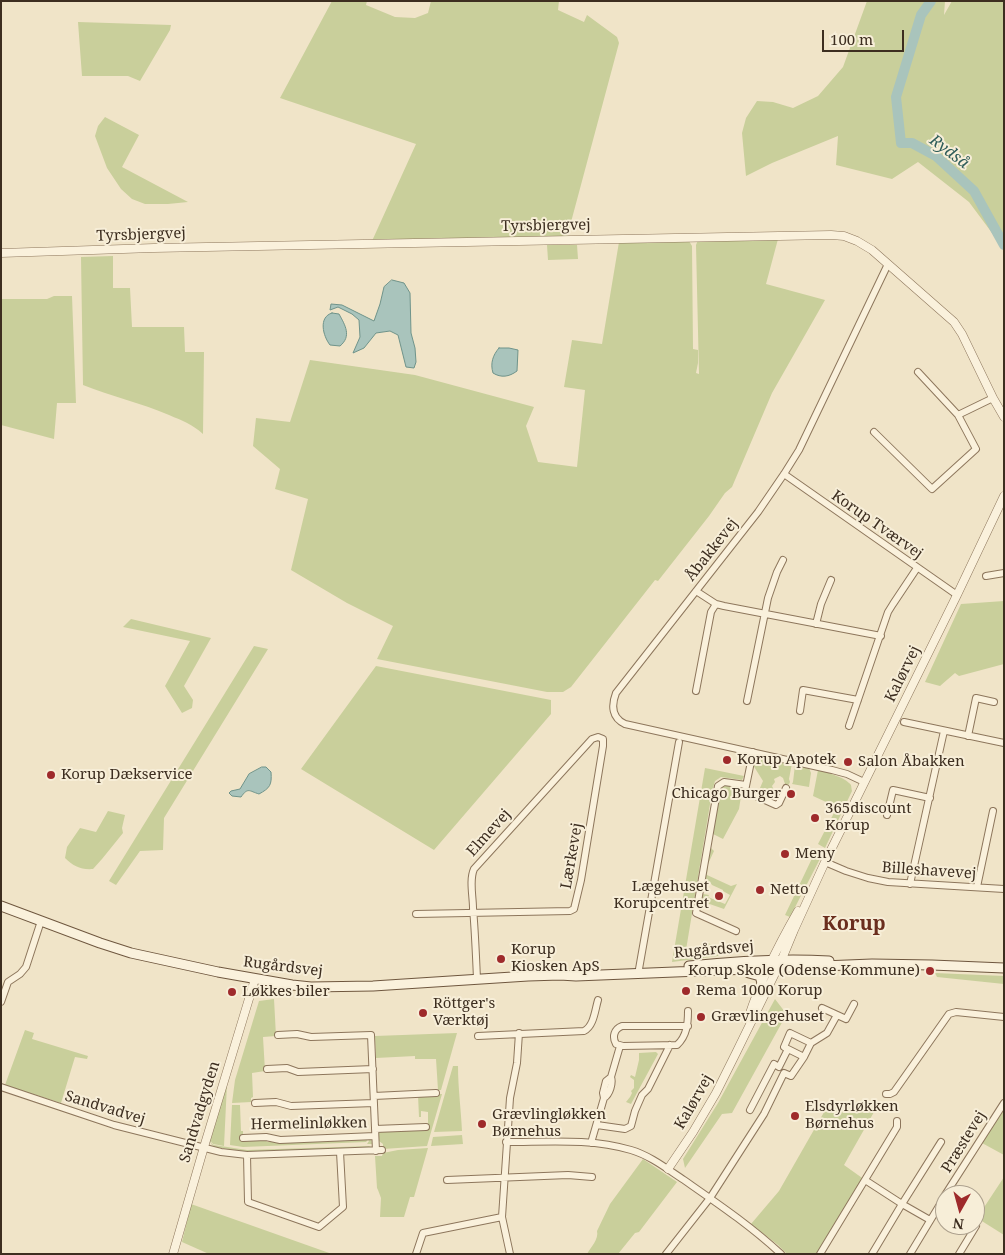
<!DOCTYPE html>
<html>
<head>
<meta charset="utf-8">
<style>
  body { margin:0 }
  #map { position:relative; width:1005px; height:1255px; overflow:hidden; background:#f0e4c8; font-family:"Noto Serif",serif }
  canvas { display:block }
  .frame { position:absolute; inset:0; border:2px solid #3d2e20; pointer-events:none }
  .north { position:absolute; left:935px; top:1185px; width:50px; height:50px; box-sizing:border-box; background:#f7eed8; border:1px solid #ada18e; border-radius:50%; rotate:187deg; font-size:14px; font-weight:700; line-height:20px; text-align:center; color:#3d2e20 }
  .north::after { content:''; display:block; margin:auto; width:18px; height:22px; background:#9e2a2b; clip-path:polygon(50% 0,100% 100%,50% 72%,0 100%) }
  .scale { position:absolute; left:822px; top:30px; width:82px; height:22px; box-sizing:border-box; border:2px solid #3d2e20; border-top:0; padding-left:6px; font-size:15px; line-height:18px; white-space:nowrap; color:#3d2e20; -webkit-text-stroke:4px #f7eed8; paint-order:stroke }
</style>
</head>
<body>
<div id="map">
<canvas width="1005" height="1255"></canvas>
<div class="frame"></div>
<div class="north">N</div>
<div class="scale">100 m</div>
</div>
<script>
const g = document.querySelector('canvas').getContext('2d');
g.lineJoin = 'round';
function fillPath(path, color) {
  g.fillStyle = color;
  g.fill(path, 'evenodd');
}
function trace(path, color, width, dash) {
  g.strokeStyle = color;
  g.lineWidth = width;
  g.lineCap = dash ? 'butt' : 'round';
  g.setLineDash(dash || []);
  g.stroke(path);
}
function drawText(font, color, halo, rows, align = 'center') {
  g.font = font + ' "Noto Serif",serif';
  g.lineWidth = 4;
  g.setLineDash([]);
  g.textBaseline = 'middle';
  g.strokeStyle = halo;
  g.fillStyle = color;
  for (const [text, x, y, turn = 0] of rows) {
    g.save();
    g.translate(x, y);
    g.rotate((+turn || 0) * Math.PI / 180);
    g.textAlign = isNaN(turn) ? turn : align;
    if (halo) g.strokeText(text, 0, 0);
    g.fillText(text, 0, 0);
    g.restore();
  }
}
fillPath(new Path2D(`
  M332,1h35l-1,4 29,12 20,1 13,-5 3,-12h128l-1,9 26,12 3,-7 30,22 2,6 -52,194 -195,4 44,-97 -136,-46z
  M867,1h78l-1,14 8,-14h52v248l-35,-47 -51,-40 -26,17 -56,-14 2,-29 -66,27 -26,13 -4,-43 4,-15 11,-17 16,1 20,6 25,-12 25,-29z
  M78,22l93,3 -1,5 -30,51 -12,-5h-46z
  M105,117l34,18 -17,32 66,35 -20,2h-23l-13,-5 -11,-10 -14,-21 -12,-32 3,-10z
  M778,239l-12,45 59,16 -53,93 -40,94 -7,6 -16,23 -51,65 -3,-1 -84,107 -8,5h-16l-170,-33 16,-33 -46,-23 -56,-33 17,-71 -33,-10 5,-20 -27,-23 3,-28 34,4 20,-62 105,15 119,32 -8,19 12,36 39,5 8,-77 -21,-3 8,-47 30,4 17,-102 70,-1 3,5 1,103 5,1v13l-2,10 3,1 -3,-129 2,-5z
  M547,245h30l1,14 -30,1z
  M113,256v32h17l2,39h52l1,25h19l-1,82c-11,-10 -20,-13 -34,-19 -28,-12 -58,-19 -86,-30l-2,-128z
  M54,296h18l4,107h-19l-3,36 -53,-14v-126h46z
  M1004,601v63l-45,12 -4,-3 -15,13 -15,-4 36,-78z
  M131,619l80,19 -27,48 9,14 -1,8 -10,5 -17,-27 25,-45 -67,-14z
  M254,646l14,3 -104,169 -1,32 -23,1 -24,34 -7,-4z
  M376,666l175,34v14l-117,136 -133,-81z
  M758,756l34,7 -3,16 1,3 -2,4 -3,-2 -2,-6 -3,-2 -6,3 1,3 -3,4 2,4 -2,4 -12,-6 3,-7 -10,-16 1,-7z
  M796,764l13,4 2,5 -2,14 -17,-3 1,-2 2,-17z
  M705,768l39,8 -2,4 -21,-3 -6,4 -3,11 -26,158 6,2 1,-3 5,2 5,-10 19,8 -4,7 -46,6z
  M818,770h2c8,3 23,7 29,13 3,2 2,4 3,8l-27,57 -7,-4 19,-37 -24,-11z
  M725,785l15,2 2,3 -3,19 -16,30 -10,-5 -1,4 9,-50z
  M108,811l17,4 -3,13 1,5 -21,26 -9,10c-12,1 -20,-3 -28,-11l2,-11 13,-19 16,4z
  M711,844v4l3,3 -6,13 -1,11 24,11 6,-2 -13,25 -23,-8 2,-11h1l-1,4 6,1 -1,2 17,7 5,-9 -7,-4v-1l-11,-5 -2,-3h-5l-1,4 -1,-1 7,-40z
  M816,850l7,3 -33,64 -5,-2z
  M935,973l69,3v8l-67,-7z
  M274,999l2,37 -13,1 2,34 -13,2 1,24 -2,1v4l-19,1 3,-23 24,-79z
  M775,999l13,17 -3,1 -53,96 -10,1 -37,54 -2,-9 35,-56z
  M25,1030l9,3 -2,6 56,17 -1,3 -12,-2 -14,46 -56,-18z
  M457,1033l-16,57h-3l-2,-31h-21v-3l-39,2 -1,-22z
  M656,1052l2,2 -27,50 -5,-2 4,-5 2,-4 -1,-2 3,-3v-8l-4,-3 1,-2 4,2 4,-17v-7z
  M453,1066h5c0,22 3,43 4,65l-28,1z
  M227,1084l-3,62 -11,-2 -3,-4 2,4 2,1 33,5 124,-4 -2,1 -121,5 -32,-5 -4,-2 -3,-5z
  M442,1094l-15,52 -44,3v-5l-4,-3v-10l49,-2v-17l-7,-1v6h-2l-1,-22z
  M232,1105h8l1,26h2v9h23l1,2 104,-4 1,6h-5l2,-3 -1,-1 -2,2 -123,5 -13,-2z
  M827,1107l47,5 -30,53 21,15 -48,74h-30l-9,-9 -27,-21 28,-33z
  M1004,1109v46l-22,-12z
  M462,1135l1,9 -32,2 2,-9z
  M428,1148l-14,49h-4l-6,20h-24l1,-19 -3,-8 -1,-2 -2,-32h7l1,-3 15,-3z
  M643,1159l34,23 -38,50 -4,1 -17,21h-31c4,-7 12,-15 10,-23l13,-27z
  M1004,1177v58l-27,-17z
  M191,1204l141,50h-123l-27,-12z`), '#c9cf9b');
const water = new Path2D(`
  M392,280l12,3 6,10 1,40 4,15 1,14 -2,6 -8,-1 -8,-32 -8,-4 -14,2 -12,15 -11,5 7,-16 -1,-17 -7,-6 -14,-7 -8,3 1,-6 11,1 32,16 6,-17 4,-17z
  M332,313l7,1c6,11 13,22 1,32l-10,-1c-7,-9 -12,-28 2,-32z
  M499,348h10l9,2 -1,21c-8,6 -16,7 -24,2 -3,-10 0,-18 6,-25z
  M262,767h4l5,5c1,13 -1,16 -12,22 -10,-3 -11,-7 -18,3l-9,-1 -3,-3 2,-2 9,-2 9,-15z`);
fillPath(water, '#a9c4bc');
trace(water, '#6f938a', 1);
trace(new Path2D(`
  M931,1l-10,14 -25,82 5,46h11l24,13 38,35 30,54`), '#a9c4bc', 10);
const minor = new Path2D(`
  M958,415l35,-17
  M874,432l58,57 44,-40 -18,-34 -40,-43
  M784,474l173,121
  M986,576l18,-3
  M696,591l20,13 8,2 157,30
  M816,624l5,-20 10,-24
  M696,691l15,-79 5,-8
  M747,701l21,-103 9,-26 6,-12
  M800,711l3,-21 55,10
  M904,722l100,21
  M849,726l39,-114 5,-8 24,-36
  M968,736l8,-38 18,4
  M753,752l-8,39 31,14 3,-2 7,-15
  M864,782l-17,-8 -15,-4 -207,-46c-13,-6 -14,-18 -9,-31l142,-181 26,-38 15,-24 89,-186
  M887,815l6,-25 37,8
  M825,862l21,9 22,7 20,4 116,7
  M910,884l34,-153
  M977,887l16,-76
  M416,914l154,-3 4,-2 7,-29 22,-134v-7l-5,-2 -6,2 -118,130c-5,11 -1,27 -1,39 2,23 3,47 4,71
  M736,931l-40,-18 22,-127 6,-4 22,3
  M640,973l-1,-4 40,-227
  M1,1002l7,-20 12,-8 6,-7 15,-46
  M822,1008l24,11 8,-15
  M688,1026h-66c-8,3 -10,11 -6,18l7,2 54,-1c10,-9 11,-22 11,-34
  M278,1035l19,-1 14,3 60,-2 5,116
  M478,1036l106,-5c10,-5 11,-21 14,-31
  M804,1057l7,-14 16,-10 10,-18
  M267,1069l20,-1 11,4 75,-3
  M1,1087l113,38 107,27 26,3 135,-5
  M886,1094h4l4,-2 55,-78 7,-2 48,5
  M374,1096l62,-3
  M604,1098c6,-4 9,-15 7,-21
  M255,1103l21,-1 15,4 83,-3
  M750,1110l24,-46 5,3 9,-18
  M597,1125l28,4 6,-3 4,-15 7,-16 6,-6 22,-44
  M375,1129l51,-2
  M243,1138l23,-1 14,3 95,-4
  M506,1142c42,0 84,-4 125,8 20,6 36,19 53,30 33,23 67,46 97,74
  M591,1143l13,-45 -1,-5 3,-12 5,-4 9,-31
  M247,1155l1,47 71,25 24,-20 -3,-55
  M447,1180l121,-5 24,2
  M865,1180l37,24 28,16
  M945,1195l59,-92
  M416,1254l7,-21 79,-16
  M510,1254l-8,-37 8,-119 7,-35 2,-30
  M666,1254l44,-56 54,-84 20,-41 7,3 13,-19 -20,-10 6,-14 21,10
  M820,1254l77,-127v-6
  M872,1254l30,-50 39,-62
  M910,1254l35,-58
  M959,1254l17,-28`);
const tertiary = new Path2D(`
  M1,253l153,-5 677,-13 13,1 13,5 15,9 82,72 8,12 31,64 11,19
  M749,1016c12,-37 30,-72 49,-105
  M668,1169l25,-37 23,-39 20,-40 46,-94 12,-29 31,-68 132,-267 47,-99
  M173,1254l31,-107 51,-168`);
const secondary = new Path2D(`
  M1,906l99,37 31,10 87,19 74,13 19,2 62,-1 155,-10 32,-1 16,1 296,-12 60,1 72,3
  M689,966c48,-5 92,-8 140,-5
  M749,973l11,3 2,7`);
trace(minor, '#8d765c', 8);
trace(tertiary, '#8d765c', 9);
trace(secondary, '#6f573f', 11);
trace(minor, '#faf1dc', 6);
trace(tertiary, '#faf1dc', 8);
trace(secondary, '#faf1dc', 9);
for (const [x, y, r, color] of [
  [727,760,5,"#9e2a2b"],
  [848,762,5,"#9e2a2b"],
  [51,775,5,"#9e2a2b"],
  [791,794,5,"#9e2a2b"],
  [815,818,5,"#9e2a2b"],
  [785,854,5,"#9e2a2b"],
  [760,890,5,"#9e2a2b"],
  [719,896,5,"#9e2a2b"],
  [501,959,5,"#9e2a2b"],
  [930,971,5,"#9e2a2b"],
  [686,991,5,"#9e2a2b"],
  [232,992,5,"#9e2a2b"],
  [423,1013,5,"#9e2a2b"],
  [701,1017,5,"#9e2a2b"],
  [795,1116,5,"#9e2a2b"],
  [482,1124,5,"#9e2a2b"]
]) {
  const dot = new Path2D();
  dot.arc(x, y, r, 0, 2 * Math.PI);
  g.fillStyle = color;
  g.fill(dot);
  trace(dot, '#f7eed8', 2);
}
drawText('15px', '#3d2e20', '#f7eed8', [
  ["Tyrsbjergvej",546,226,-1],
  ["Tyrsbjergvej",141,235,-2],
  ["Korup Tværvej",877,525,35],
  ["Åbakkevej",712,550,-52],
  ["Kalørvej",903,674,-64],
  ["Elmevej",489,833,-48],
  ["Lærkevej",572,856,-80],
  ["Billeshavevej",929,871,4],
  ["Rugårdsvej",714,950,-5],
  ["Rugårdsvej",283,967,7],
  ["Kalørvej",694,1102,-60],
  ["Sandvadvej",105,1108,17],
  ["Sandvadgyden",200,1112,-73],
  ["Hermelinløkken",309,1124,-1],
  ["Præstevej",964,1142,-58]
]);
drawText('15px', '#3d2e20', '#f7eed8', [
  ["Korup Apotek",737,760],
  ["Salon Åbakken",858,762],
  ["Korup Dækservice",61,775],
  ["Chicago Burger",781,794,"right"],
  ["365discount",825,809],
  ["Korup",825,826],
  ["Meny",795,854],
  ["Lægehuset",709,887,"right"],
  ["Korupcentret",709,904,"right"],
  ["Netto",770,890],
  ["Korup",511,950],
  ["Kiosken ApS",511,967],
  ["Korup Skole (Odense Kommune)",920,971,"right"],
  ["Rema 1000 Korup",696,991],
  ["Løkkes biler",242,992],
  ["Röttger's",433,1004],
  ["Værktøj",433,1021],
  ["Grævlingehuset",711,1017],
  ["Elsdyrløkken",805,1107],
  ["Børnehus",805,1124],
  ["Grævlingløkken",492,1115],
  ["Børnehus",492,1132]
], 'left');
drawText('italic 16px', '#2f5d5a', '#f7eed8', [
  ["Rydså",949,152,37]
]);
drawText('bold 20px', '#6b2e1e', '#f7eed8', [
  ["Korup",854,924]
]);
</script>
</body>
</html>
